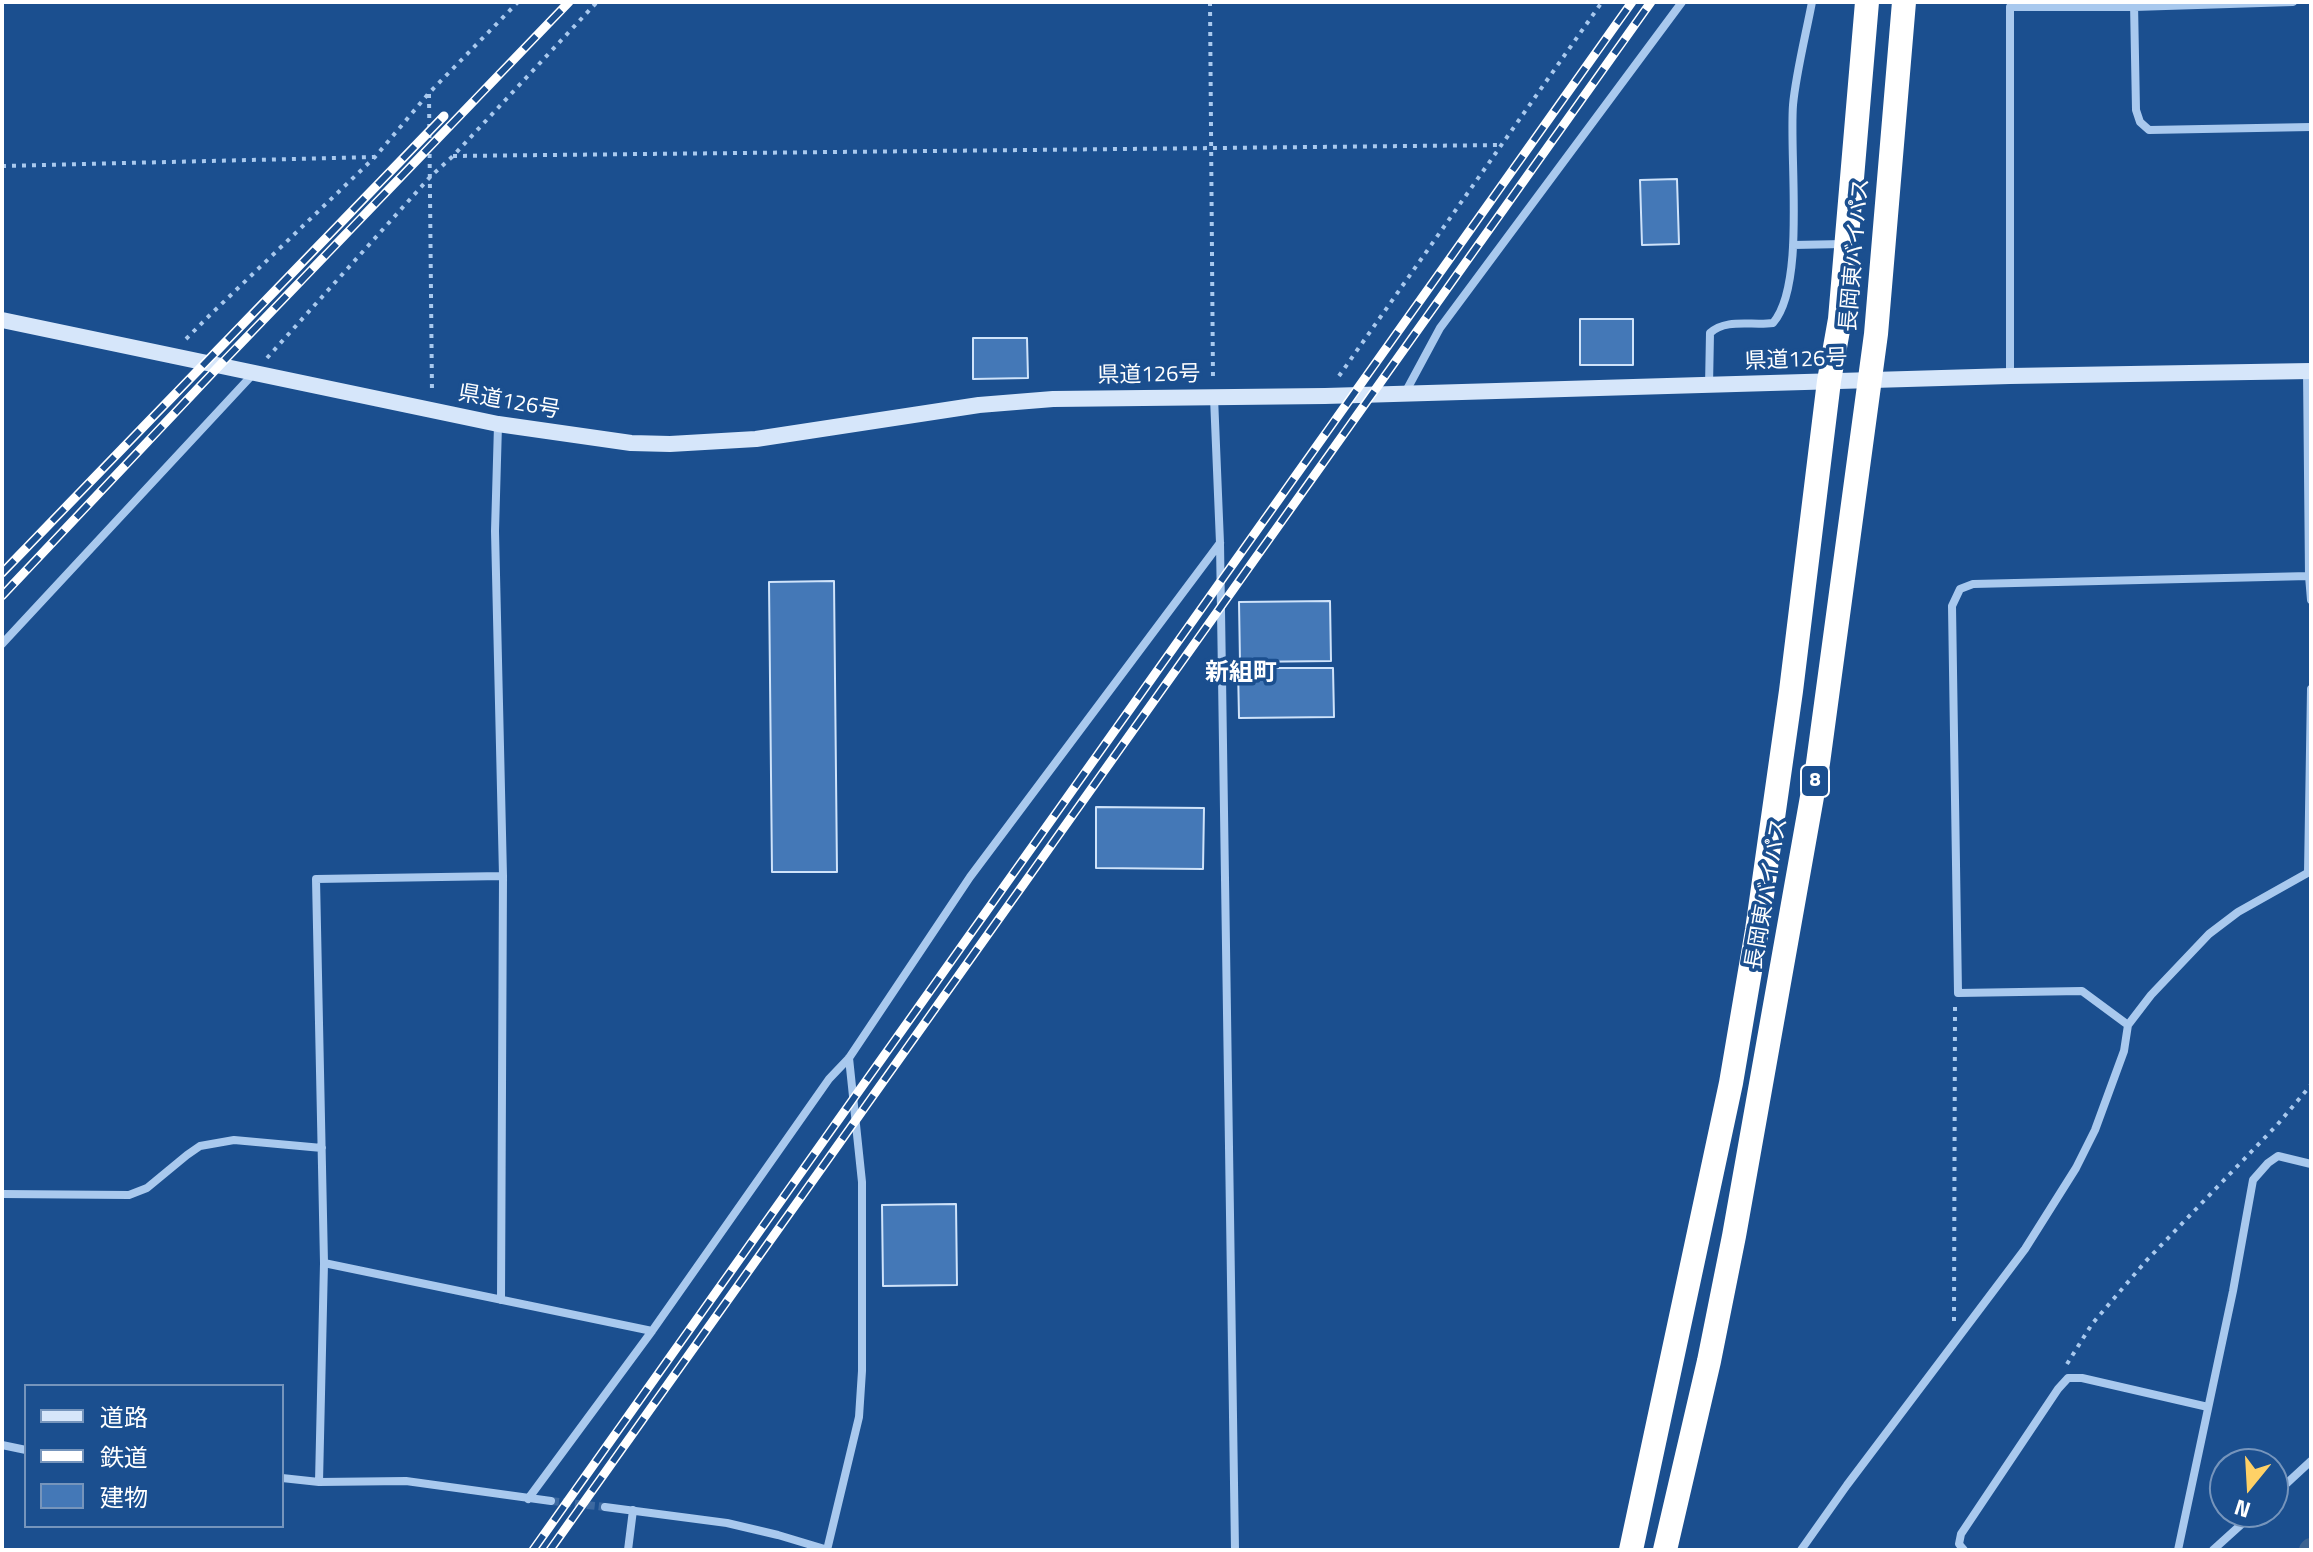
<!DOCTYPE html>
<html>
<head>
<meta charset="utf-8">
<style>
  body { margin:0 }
  #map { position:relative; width:2313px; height:1552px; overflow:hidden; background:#1b4f8f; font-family:"Titillium Web","Noto Sans JP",sans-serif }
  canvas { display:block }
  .frame { position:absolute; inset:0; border:4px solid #fff; pointer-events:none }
  .legend { position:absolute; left:24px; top:1384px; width:260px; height:144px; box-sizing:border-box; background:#1b4f8f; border:2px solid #7695bc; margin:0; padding:10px 14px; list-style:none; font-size:24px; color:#fff }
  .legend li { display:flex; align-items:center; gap:16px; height:40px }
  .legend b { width:40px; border:2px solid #7695bc }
  .north { position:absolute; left:2209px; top:1448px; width:80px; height:80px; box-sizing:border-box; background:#1b4f8f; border:2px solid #7695bc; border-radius:50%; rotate:198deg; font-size:22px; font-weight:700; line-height:32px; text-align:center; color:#fff }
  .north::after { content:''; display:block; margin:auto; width:28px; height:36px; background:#ffd166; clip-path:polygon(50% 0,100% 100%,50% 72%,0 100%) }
</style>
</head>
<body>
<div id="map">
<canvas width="2313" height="1552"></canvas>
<div class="frame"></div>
<ul class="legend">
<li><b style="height:10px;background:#d6e6fa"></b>道路</li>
<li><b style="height:10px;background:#fff"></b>鉄道</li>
<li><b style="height:22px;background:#4478b7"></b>建物</li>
</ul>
<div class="north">N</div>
</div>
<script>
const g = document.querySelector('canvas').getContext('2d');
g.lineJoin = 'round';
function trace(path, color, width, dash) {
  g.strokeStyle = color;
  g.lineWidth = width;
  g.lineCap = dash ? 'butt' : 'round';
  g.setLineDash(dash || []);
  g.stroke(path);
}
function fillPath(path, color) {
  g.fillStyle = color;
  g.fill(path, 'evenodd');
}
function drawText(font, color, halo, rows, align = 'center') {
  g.font = font + ' "Titillium Web","Noto Sans JP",sans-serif';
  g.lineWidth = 7;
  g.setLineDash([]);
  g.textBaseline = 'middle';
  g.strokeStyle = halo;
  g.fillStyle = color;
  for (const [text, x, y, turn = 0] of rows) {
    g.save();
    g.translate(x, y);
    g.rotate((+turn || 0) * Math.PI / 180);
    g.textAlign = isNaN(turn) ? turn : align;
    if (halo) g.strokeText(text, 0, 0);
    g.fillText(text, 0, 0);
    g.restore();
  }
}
trace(new Path2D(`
  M2310,1550l1,-1`), '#3c6290', 22);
const building = new Path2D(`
  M1677,179l2,65 -37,1 -2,-65z
  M1580,319h53v46h-53z
  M973,338h54l1,40 -55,1z
  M834,581l3,291h-65l-3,-290z
  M1330,601l1,60 -91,1 -1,-60z
  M1238,668h95l1,49 -95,1z
  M1096,807l108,1 -1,61 -107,-1z
  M956,1204l1,81 -74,1 -1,-81z`);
fillPath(building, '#4478b7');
trace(building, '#cfe3fa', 2);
trace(new Path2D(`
  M551,1501l54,6`), '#3d69a0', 8, [8, 4]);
trace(new Path2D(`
  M1210,2l3,380
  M429,94l3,299
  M453,156l1050,-11
  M2,166l373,-9
  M186,339l24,-24 165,-158 54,-64 89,-91
  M267,358l164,-182 22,-20 144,-154
  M1339,376l263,-374
  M1954,1321l1,-315
  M2067,1364l25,-40 54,-63 131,-136 34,-40`), '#a9c9ee', 4, [4, 6]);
trace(new Path2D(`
  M2134,3l2,107 4,12 9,8 162,-3
  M1793,245l51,-1
  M2307,371l2,205 2,24
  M2010,376v-369h124l159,-5
  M1709,386l1,-53c16,-15 42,-7 63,-10 33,-38 16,-165 20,-218 3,-32 13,-71 19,-103
  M1405,393l35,-65 242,-326
  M1214,397l6,146 15,1007
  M498,425l-3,106 8,345 -2,424
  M2,644l253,-272
  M2308,873l3,-184
  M2128,1025l-46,-34 -124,2 -6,-387 8,-17 13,-5 336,-8
  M2,1194l127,1 18,-7 40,-33 13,-9 34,-6 88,8
  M324,1263l328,68
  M2,1445l24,5
  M282,1478l37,4 87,-1 145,20
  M319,1482l5,-219 -8,-384 187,-3
  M2273,1496l38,-35
  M528,1499l124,-168 177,-252 20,-21 121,-181 250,-334
  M605,1507l122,16 51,12 50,15
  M628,1550l5,-40
  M827,1550l32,-133 3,-46v-189l-13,-124
  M1801,1550l46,-65 178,-236 51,-81 19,-38 29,-79 4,-26 23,-30 58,-61 29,-22 73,-41
  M1964,1550l-5,-6 2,-10 97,-145 10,-11h14l126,29
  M2178,1550l55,-259 20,-111 15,-17 10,-7 33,8
  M2213,1550l42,-38`), '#a9c9ee', 8);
trace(new Path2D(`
  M2,320l496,104 133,19 39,1 86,-5 223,-34 74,-6 272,-3 685,-20 301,-5`), '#d6e6fa', 16);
trace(new Path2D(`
  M1631,1550l100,-467 26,-153 34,-239 38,-310 11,-62 27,-317
  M1665,1550l44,-189 25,-125 84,-473 58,-429 28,-332`), '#fff', 24);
const rail = new Path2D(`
  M2,573l442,-457
  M2,596l218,-231 349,-363
  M533,1550l1099,-1548
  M550,1550l1101,-1548`);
trace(rail, '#fff', 9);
trace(rail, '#1b4f8f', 6, [18]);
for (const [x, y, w] of [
  [1815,781,28]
]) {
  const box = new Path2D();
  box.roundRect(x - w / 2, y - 16, w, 32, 6);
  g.fillStyle = '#1b4f8f';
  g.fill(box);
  trace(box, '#fff', 2);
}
drawText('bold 20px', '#fff', null, [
  ["8",1815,781]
]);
drawText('22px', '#fff', '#1b4f8f', [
  ["長岡東バイパス",1856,255,-85],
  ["県道126号",1796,361,-2],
  ["県道126号",1149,376,-1],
  ["県道126号",509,403,10],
  ["長岡東バイパス",1768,894,-80]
]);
drawText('bold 24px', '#fff', '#1b4f8f', [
  ["新組町",1241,674]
]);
</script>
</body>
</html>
